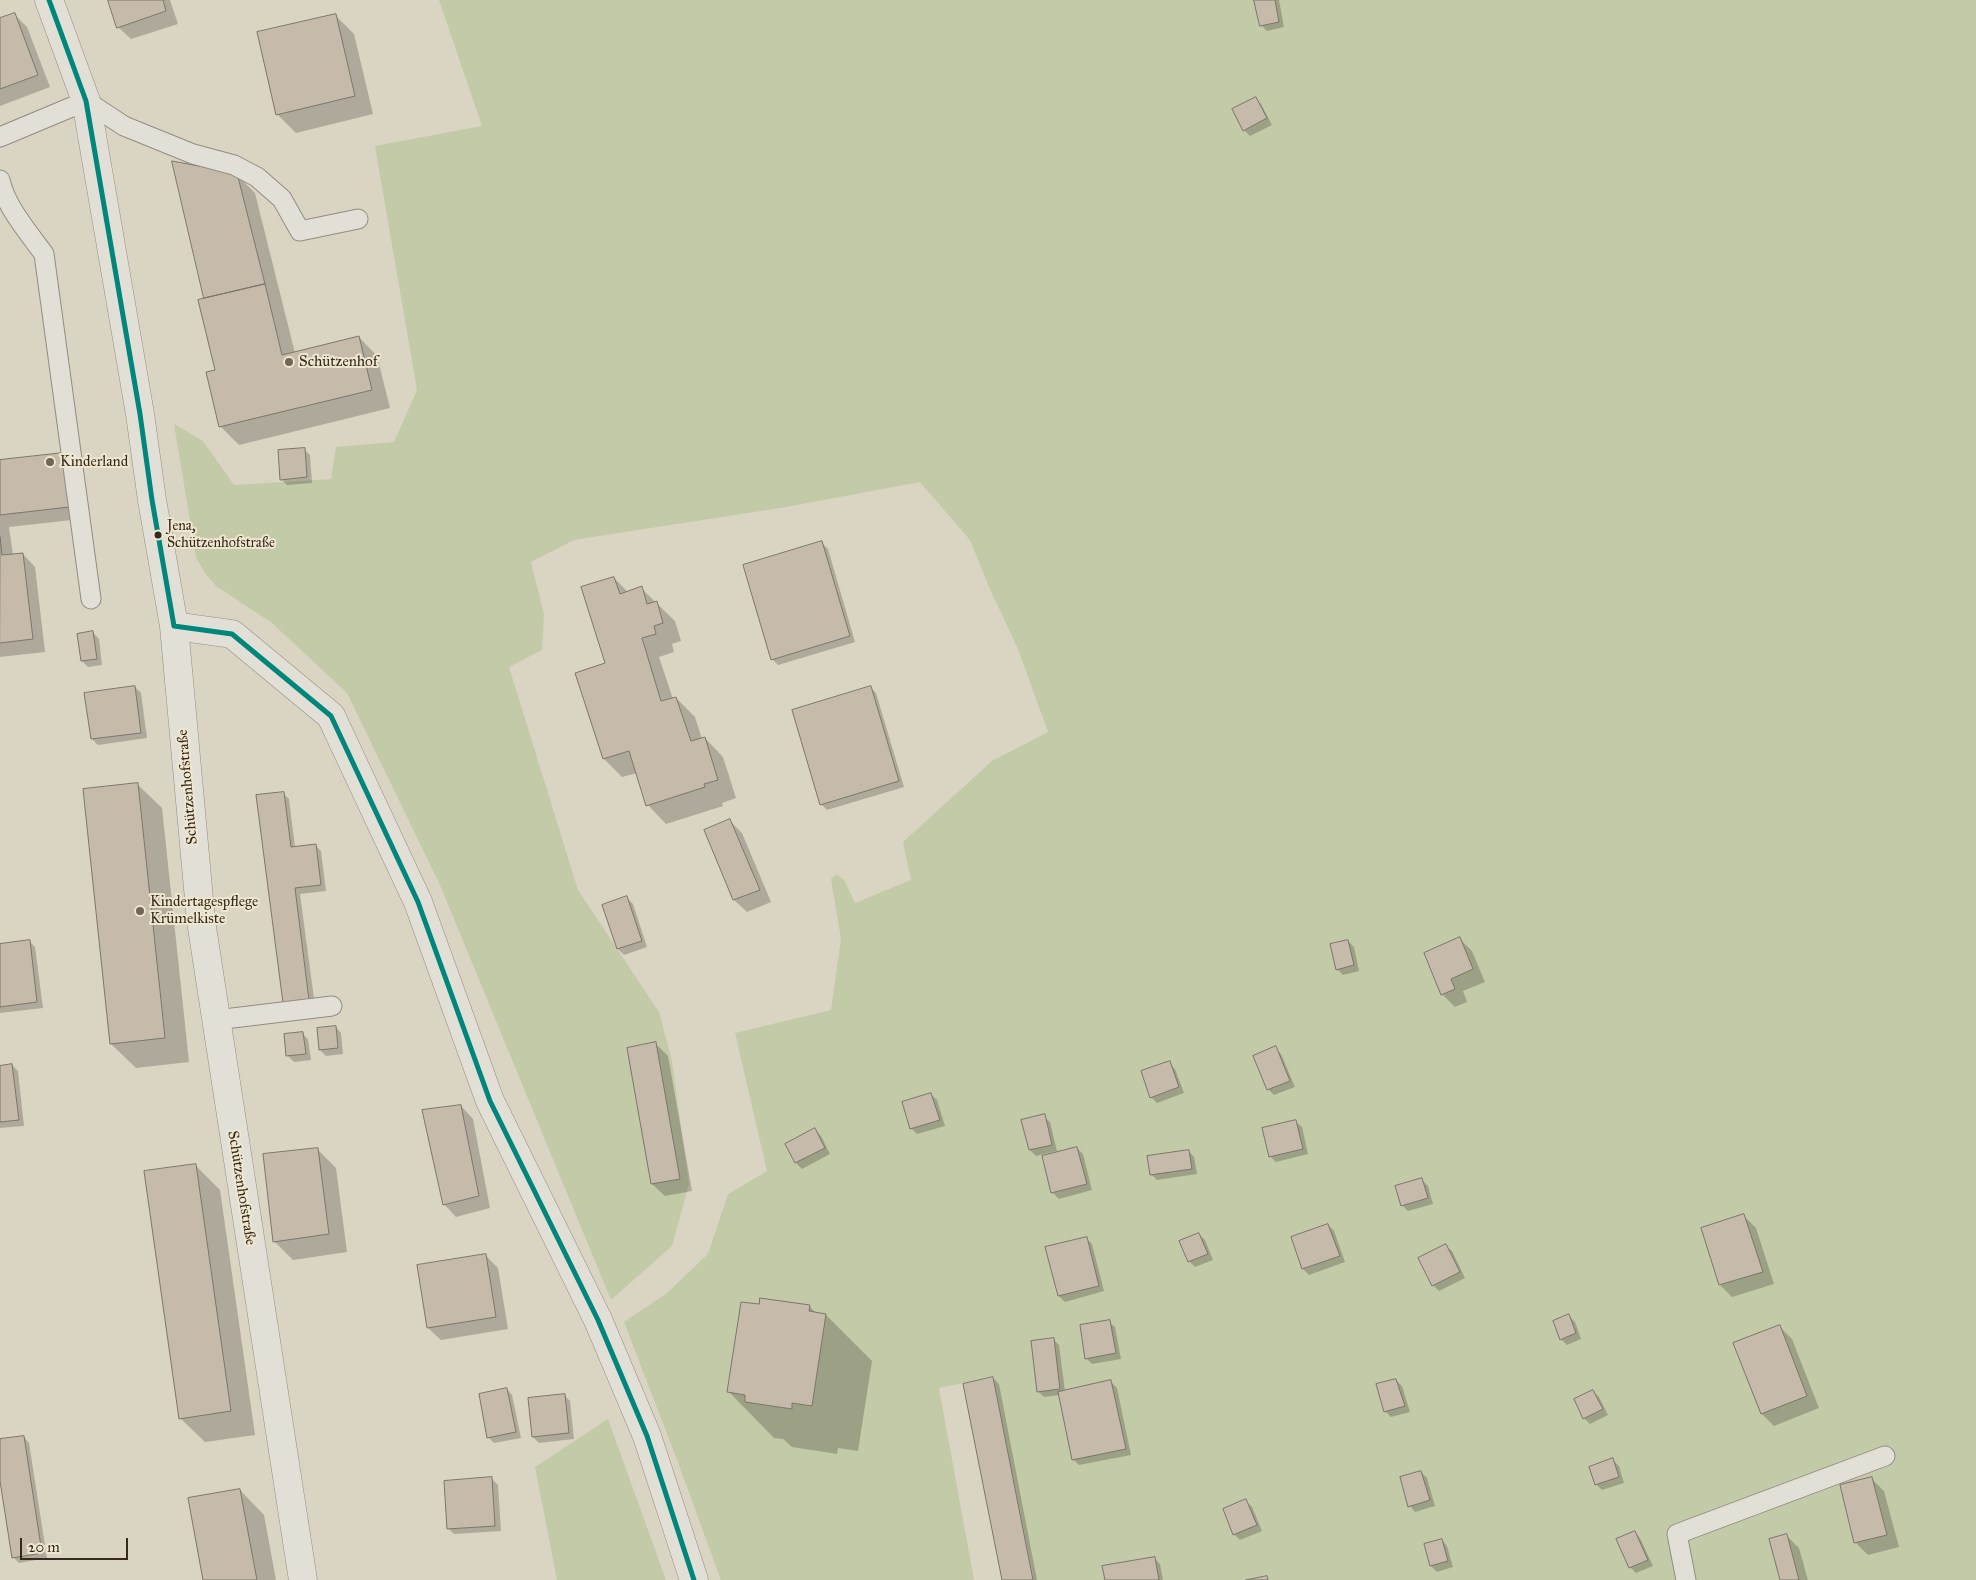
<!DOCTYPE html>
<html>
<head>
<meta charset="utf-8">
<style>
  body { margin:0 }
  #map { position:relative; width:1976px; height:1580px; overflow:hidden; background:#dad4c2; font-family:"IM FELL Great Primer",serif }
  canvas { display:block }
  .scale { position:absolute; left:20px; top:1538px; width:108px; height:22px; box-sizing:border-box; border:2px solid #37291c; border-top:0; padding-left:6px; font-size:15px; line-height:18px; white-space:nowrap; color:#37291c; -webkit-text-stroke:4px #eee7d0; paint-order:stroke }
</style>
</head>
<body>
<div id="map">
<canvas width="1976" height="1580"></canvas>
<div class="scale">20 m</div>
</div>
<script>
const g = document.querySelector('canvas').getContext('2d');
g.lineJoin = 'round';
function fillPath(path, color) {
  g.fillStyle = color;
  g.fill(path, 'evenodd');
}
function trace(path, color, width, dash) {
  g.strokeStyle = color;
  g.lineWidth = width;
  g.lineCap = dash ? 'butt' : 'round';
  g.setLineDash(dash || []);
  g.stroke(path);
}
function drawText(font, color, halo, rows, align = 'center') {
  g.font = font + ' "IM FELL Great Primer",serif';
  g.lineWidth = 4;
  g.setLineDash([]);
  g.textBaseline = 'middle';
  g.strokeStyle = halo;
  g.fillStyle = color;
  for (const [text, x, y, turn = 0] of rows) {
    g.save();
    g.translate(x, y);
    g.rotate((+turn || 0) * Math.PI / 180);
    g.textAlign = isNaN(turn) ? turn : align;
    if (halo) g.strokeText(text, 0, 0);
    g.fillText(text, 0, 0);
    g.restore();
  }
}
fillPath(new Path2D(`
  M439,0h1537v1580h-942l-41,-203 -54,11 35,192h-253l-44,-120 -53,-138 43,-29 41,-39 20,-60 39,-23 -32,-138 96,-23 10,-71 -10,-60 5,-5 8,6 11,23 56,-23 -8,-38 89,-81 56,-29 -30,-83 -29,-62 -19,-47 -50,-58 -134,25 -212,33 -43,22 13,52 -2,36 -33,17 69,223 81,122 13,49 17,123 -17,62 -61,54 -171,-415 -93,-192 -75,-70 -56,-37 -11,-13 -9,-16 -22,-133 29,17 31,44 97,-6 5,-32 58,-5 23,-52 -42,-244 107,-20z
  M608,1419l58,161h-109l-22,-113z`), '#c3caa8');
fillPath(new Path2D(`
  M110,0h60l8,24 -47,15 -13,-12z
  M1256,0h23l5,27 -17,4 -6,-6z
  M14,14l13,13 23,60 -50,19v-86z
  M335,15l19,19 19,80 -77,19 -19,-19z
  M1255,98l6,6 11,21 -22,11 -6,-6z
  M173,163l63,11 19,19 40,160 64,-16 18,19 13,52 -151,37 -19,-19 -4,-55 -10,-72z
  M304,449l6,6 2,28 -25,2 -6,-6z
  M62,454l19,65 -72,8 4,28 10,-1 12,13 10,85 -45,5v-196z
  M822,543l6,6 27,93 -77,23 -6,-6z
  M614,578l14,14 13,-4 34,33 6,20 -9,3 2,8 -15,5 14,42 3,-1 19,19 7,22 3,-1 18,19 13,41 -14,5 1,3 -57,18 -18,-19 -11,-32 -15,4 -18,-18 3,-95z
  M93,633l6,6 3,26 -14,2 -6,-6z
  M135,687l6,6 6,45 -49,7 -6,-6 -6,-45z
  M870,687l6,6 28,94 -77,23 -6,-6z
  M137,784l25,24 27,254 -53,6 -25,-24z
  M283,793l6,6 6,48 20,-2 6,6 5,40 -26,3 15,112 -25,3z
  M730,821l12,12 29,69 -24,10 -13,-12 -28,-69z
  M627,898l6,6 14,43 -23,8 -6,-6z
  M1460,939l12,12 13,31 -22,9 4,11 -12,5 -13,-13 -17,-40z
  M29,941l6,6 8,61 -43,5v-68z
  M1348,941l6,6 5,24 -16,4 -6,-6z
  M336,1027l5,6 2,21 -17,2 -6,-6z
  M302,1033l6,6 3,21 -17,2 -6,-6 -3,-21z
  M656,1044l12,12 24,135 -27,5 -13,-12z
  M1275,1048l6,6 14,33 -21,8 -6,-6z
  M1169,1063l6,6 9,24 -27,10 -6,-6z
  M12,1065l6,6 6,55 -24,2v-61z
  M931,1094l6,6 8,26 -28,8 -6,-6z
  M461,1106l12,13 17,89 -34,9 -12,-13z
  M1044,1116l6,6 7,29 -21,5 -6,-6z
  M1296,1122l6,5 6,27 -32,8 -6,-6z
  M815,1130l6,6 9,18 -28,15 -6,-6 -10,-18z
  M1077,1148l6,6 9,36 -33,9 -6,-6z
  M317,1149l19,19 11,84 -54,8 -19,-19z
  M1189,1151l5,6 3,17 -40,6 -6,-6z
  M195,1165l25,25 35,245 -50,7 -25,-24z
  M1422,1180l6,6 5,18 -25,7 -6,-6z
  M1744,1216l12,12 18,56 -42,13 -12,-12z
  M1328,1225l6,6 11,31 -36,13 -6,-6 -11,-31z
  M1199,1234l6,6 8,20 -18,7 -6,-6z
  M1086,1238l6,6 12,47 -39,11 -6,-6 -12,-48z
  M1446,1246l6,5 13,27 -26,13 -6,-6 -13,-26z
  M486,1256l12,12 10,61 -67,11 -13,-12 -10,-62z
  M760,1305l49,1 8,8 9,1 46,46 -14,90 -20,-3 -1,6 -45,-7 -9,-8 -9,-1 -45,-46z
  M1569,1316l6,6 6,17 -14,6 -6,-6z
  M1109,1322l6,5 6,32 -29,5 -6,-6z
  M1780,1327l12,12 27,69 -45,18 -12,-12z
  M1053,1339l6,6 6,46 46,-9 6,6 14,67 -52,10 -6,-6 -13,-64 -16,2 -6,-6z
  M993,1378l6,6 38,196h-34z
  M1396,1380l6,6 8,26 -19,5 -6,-6z
  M507,1389l5,6 9,43 -27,5 -6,-6z
  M1593,1391l6,6 9,18 -18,9 -6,-6z
  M564,1395l6,6 4,38 -35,4 -6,-6 -4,-38z
  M24,1437l5,6 18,115 -28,5 -6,-6 -13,-84v-32z
  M1613,1460l6,6 5,17 -22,7 -6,-6z
  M1421,1472l6,6 8,28 -20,6 -5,-6z
  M1871,1478l13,13 15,56 -31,8 -12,-12 -15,-57z
  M492,1479l6,6 3,46 -47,3 -6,-6z
  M240,1490l24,25 12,65h-72z
  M1246,1501l6,6 10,24 -22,9 -6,-6z
  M1635,1532l5,6 13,28 -17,7 -6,-6 -12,-27z
  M1787,1536l12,12 9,32h-27z
  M1442,1540l5,6 6,21 -16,5 -6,-6z
  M1154,1558l6,6 3,16h-57z`), '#0003');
const building = new Path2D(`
  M108,0h55l3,11 -49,17z
  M1254,0h21l4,22 -19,4z
  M15,13l23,62 -38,14v-71z
  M336,14l19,82 -79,19 -19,-83z
  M1256,97l11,21 -24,13 -11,-22z
  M172,161l65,12 28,111 -61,14z
  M265,284l17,71 77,-19 13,54 -153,37 -13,-55 9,-2 -17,-70z
  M305,448l2,29 -27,3 -2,-30z
  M63,453l6,54 -69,8v-55z
  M0,537l2,18 21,-2 10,86 -33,4z
  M822,541l28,95 -79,24 -28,-95z
  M614,577l6,17 22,-8 5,18 10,-3 6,22 -9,3 2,8 -14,4 19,63 15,-4 15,44 14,-4 13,43 -14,4 1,3 -59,19 -17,-55 -26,8 -28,-86 30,-10 -24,-76z
  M93,631l4,28 -16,2 -4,-27z
  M135,686l6,47 -50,6 -7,-46z
  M871,686l28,95 -79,24 -28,-95z
  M138,783l27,255 -55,6 -27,-255z
  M284,792l7,55 25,-3 5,41 -26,3 14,112 -26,3 -27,-208z
  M730,819l30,71 -27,10 -29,-70z
  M627,896l15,45 -25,8 -15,-44z
  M1460,937l13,32 -22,10 4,10 -14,6 -17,-42z
  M30,940l7,62 -37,5v-63z
  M1348,940l6,25 -18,5 -6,-26z
  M336,1026l2,22 -19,2 -2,-22z
  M303,1032l3,22 -20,2 -2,-22z
  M656,1042l24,137 -29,5 -24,-136z
  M1276,1046l14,35 -23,9 -14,-34z
  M1170,1061l9,26 -29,11 -9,-27z
  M12,1064l7,56 -19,2v-56z
  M931,1093l9,27 -30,9 -8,-27z
  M461,1105l18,91 -36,9 -21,-95z
  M1045,1114l7,31 -23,5 -8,-30z
  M1296,1120l7,29 -34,8 -7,-29z
  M815,1128l10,20 -30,15 -10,-19z
  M1077,1147l10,37 -36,9 -9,-37z
  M318,1148l11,86 -56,8 -10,-88z
  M1189,1150l3,19 -42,6 -3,-19z
  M196,1164l35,247 -52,8 -35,-248z
  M1422,1178l6,20 -27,8 -6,-20z
  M1744,1214l19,58 -44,13 -18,-57z
  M1328,1224l12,32 -38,13 -11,-32z
  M1199,1233l9,21 -20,8 -9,-21z
  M1087,1237l12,49 -41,10 -13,-49z
  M1446,1244l14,28 -28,14 -14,-28z
  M486,1254l10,63 -69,11 -10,-63z
  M760,1298l50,7 -1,6 17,3 -14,92 -20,-3v6l-47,-7v-7l-18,-3 14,-90 18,2z
  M1569,1314l7,19 -16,7 -7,-19z
  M1110,1320l6,33 -31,6 -5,-34z
  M1780,1325l27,71 -46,18 -28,-71z
  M1054,1338l6,51 -23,3 -6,-51z
  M993,1377l40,203h-31l-39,-196z
  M1396,1379l9,27 -21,6 -8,-28z
  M1111,1380l15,69 -54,11 -14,-68z
  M507,1388l9,44 -29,6 -8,-44z
  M1593,1390l10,19 -20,10 -9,-20z
  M565,1394l4,39 -37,4 -4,-39z
  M24,1436l18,117 -30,5 -12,-77v-42z
  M1613,1458l6,19 -24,8 -6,-18z
  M1421,1471l9,29 -22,7 -8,-30z
  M492,1477l3,49 -48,3 -3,-48z
  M1872,1477l15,58 -33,8 -14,-58z
  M240,1489l17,91h-54l-15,-82z
  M1246,1499l11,26 -24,10 -10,-26z
  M1635,1531l13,29 -19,8 -13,-29z
  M1787,1534l12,46h-19l-11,-41z
  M1442,1539l6,22 -18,5 -6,-22z
  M1155,1557l4,23h-54l-3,-14z
  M1267,1576l1,4h-22z`);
fillPath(building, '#c6baaa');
trace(building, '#7b766c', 1);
const lane = new Path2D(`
  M0,137l86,-36 38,25 69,28 41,11 23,12 25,22 18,32 58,-12
  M0,180c6,27 28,52 44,74l47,345
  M216,1020l116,-14
  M1686,1580l-9,-46 208,-78`);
const street = new Path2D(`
  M49,0l37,101 54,313 12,86 22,126 27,295 102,659
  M174,626l58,8 99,82 87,186 72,199 108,219 49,116 47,144`);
trace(lane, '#928d82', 21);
trace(street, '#928d82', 29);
trace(lane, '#e2e0d6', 19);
trace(street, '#e2e0d6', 28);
trace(new Path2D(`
  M49,0l37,101 54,313 12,86 22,126
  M174,626l58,8 99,82 87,186 72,199 108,219 49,116 47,144`), '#00867a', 5);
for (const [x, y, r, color] of [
  [289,362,5,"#706556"],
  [50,462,5,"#706556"],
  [158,535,4.5,"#37291c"],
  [140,911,5,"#706556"]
]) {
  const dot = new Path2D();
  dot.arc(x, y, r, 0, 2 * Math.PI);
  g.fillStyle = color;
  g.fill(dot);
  trace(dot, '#eee7d0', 2);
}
drawText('14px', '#37291c', '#eee7d0', [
  ["Jena,",167,527],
  ["Schützenhofstraße",167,544]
], 'left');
drawText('15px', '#37291c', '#eee7d0', [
  ["Schützenhof",299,362],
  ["Kinderland",60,462],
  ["Kindertagespflege",150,902],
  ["Krümelkiste",150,919]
], 'left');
drawText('15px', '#37291c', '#eee7d0', [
  ["Schützenhofstraße",188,787,-95],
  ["Schützenhofstraße",241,1188,81]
]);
</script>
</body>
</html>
